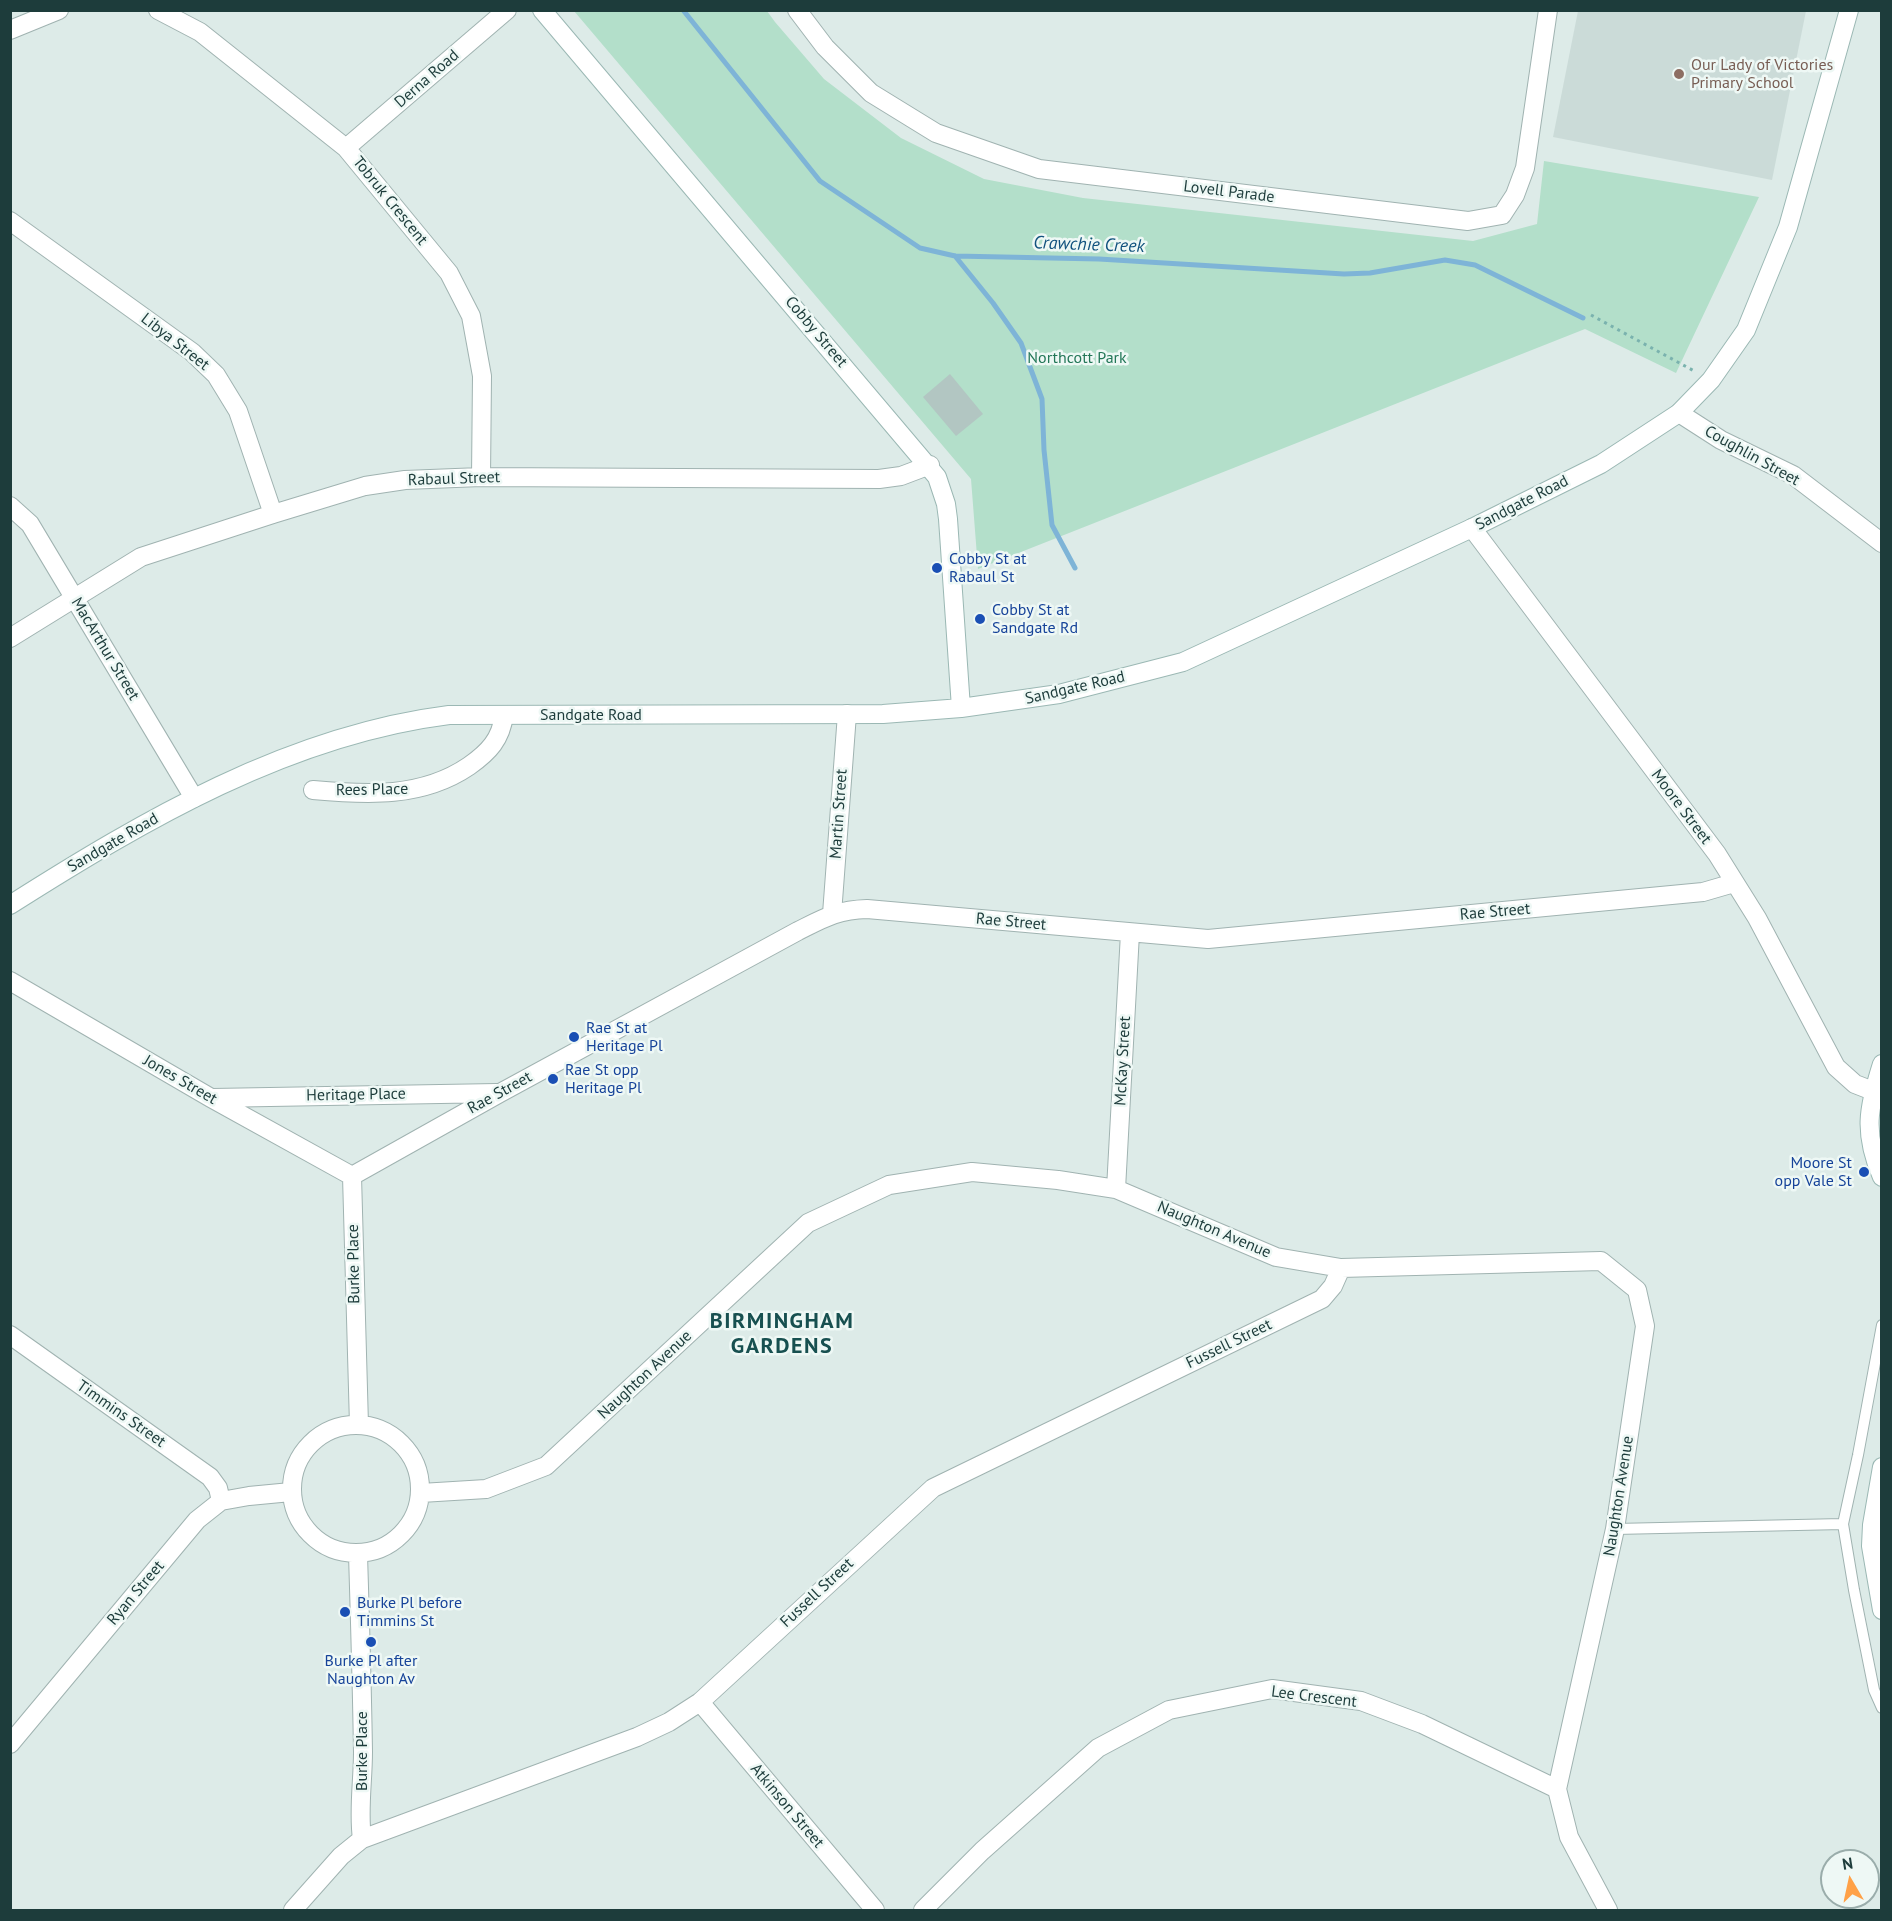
<!DOCTYPE html>
<html>
<head>
<meta charset="utf-8">
<style>
  body { margin:0 }
  #map { position:relative; width:1892px; height:1921px; overflow:hidden; background:#ddebe8; font-family:"PT Sans",sans-serif }
  canvas { display:block }
  .frame { position:absolute; inset:0; border:12px solid #1d3c3b; pointer-events:none }
  .north { position:absolute; left:1820px; top:1849px; width:60px; height:60px; box-sizing:border-box; background:#eef8f5; border:2px solid #9aadab; border-radius:50%; rotate:351deg; font-size:16px; font-weight:700; line-height:24px; text-align:center; color:#1d3c3b }
  .north::after { content:''; display:block; margin:auto; width:21px; height:27px; background:#ffa147; clip-path:polygon(50% 0,100% 100%,50% 72%,0 100%) }
</style>
</head>
<body>
<div id="map">
<canvas width="1892" height="1921"></canvas>
<div class="frame"></div>
<div class="north">N</div>
</div>
<script>
const g = document.querySelector('canvas').getContext('2d');
g.lineJoin = 'round';
function fillPath(path, color) {
  g.fillStyle = color;
  g.fill(path, 'evenodd');
}
function trace(path, color, width, dash) {
  g.strokeStyle = color;
  g.lineWidth = width;
  g.lineCap = dash ? 'butt' : 'round';
  g.setLineDash(dash || []);
  g.stroke(path);
}
function drawText(font, color, halo, rows, align = 'center') {
  g.font = font + ' "PT Sans",sans-serif';
  g.lineWidth = 5;
  g.setLineDash([]);
  g.textBaseline = 'middle';
  g.strokeStyle = halo;
  g.fillStyle = color;
  for (const [text, x, y, turn = 0] of rows) {
    g.save();
    g.translate(x, y);
    g.rotate((+turn || 0) * Math.PI / 180);
    g.textAlign = isNaN(turn) ? turn : align;
    if (halo) g.strokeText(text, 0, 0);
    g.fillText(text, 0, 0);
    g.restore();
  }
}
fillPath(new Path2D(`
  M1578,11h228l-34,169 -219,-43z`), '#cbdbd8');
fillPath(new Path2D(`
  M574,11h193l8,11 49,57 77,59 83,41 99,19 390,43 64,-17 7,-63 215,36 -83,176 -91,-44 -607,240 -7,-90z`), '#b3dfca');
trace(new Path2D(`
  M683,10l137,171 100,67 35,8 144,3 245,15 26,-1 75,-13 30,5 108,53
  M955,256l38,47 28,40 21,56 2,51 8,75 23,43`), '#7eb4d7', 5);
fillPath(new Path2D(`
  M950,374l33,40 -27,22 -33,-39z`), '#b2c6c2');
const lane = new Path2D(`
  M1882,1325l-24,130 -15,69 11,66 20,100 8,18
  M1615,1529l228,-5`);
const street = new Path2D(`
  M158,10l42,22 146,116 103,125 22,43 11,60 -1,101
  M797,10l28,37 46,46 65,40 103,36 429,52 34,-6 13,-20 10,-27 23,-158
  M10,30l49,-20
  M346,148l161,-138
  M10,221l182,131 24,23 22,36 35,103
  M1679,413l42,27 72,35 89,68
  M10,506l20,18 164,274
  M1472,528l245,326 40,64 79,149 19,17 18,7
  M10,638l131,-81 132,-43 92,-28 40,-6 76,-3 398,2 22,-3 29,-11
  M313,790c54,5 109,8 156,-24 20,-14 32,-27 35,-51
  M832,914l15,-200
  M10,981l201,117 141,78
  M213,1098l284,-5
  M352,1176l148,-83 298,-162c26,-13 39,-21 69,-22l341,30 495,-47 31,-9
  M352,1176l7,249
  M1116,1189l14,-256
  M10,1335l200,142 8,11 3,13
  M292 1489a64 64 0 1 1 128 0a64 64 0 1 1-128 0Z
  M421,1493l65,-4 60,-23 262,-243 81,-38 83,-13 86,8 58,9 160,68 65,11 260,-7 36,29 8,36 -30,203 -58,260
  M358,1554c2,66 4,132 5,198 0,29 -5,59 -1,87
  M700,1702l175,208
  M10,1744l187,-224 24,-19 28,-5 42,-4
  M293,1910l48,-54 21,-17 275,-102 32,-15 31,-20 233,-214 389,-189 11,-13 8,-18
  M923,1910l59,-59 116,-103 71,-38 103,-21 89,12 61,23 135,65 12,48 39,73`);
const secondary = new Path2D(`
  M542,10l395,467 9,27 2,15 13,189
  M10,905c134,-85 279,-170 439,-190l434,-1 78,-6 98,-14 124,-32 289,-134 129,-64 78,-51 32,-33 35,-50 42,-103 61,-217
  M1882,1064c-14,44 -19,69 0,113
  M1882,1467l-10,58 -1,21 11,64`);
trace(lane, '#a0b3b1', 12);
trace(street, '#a0b3b1', 20);
trace(secondary, '#9bb8b4', 20);
trace(new Path2D(`
  M1591,315l105,57`), '#7ab2ae', 3, [3, 4.5]);
trace(lane, '#fff', 10);
trace(street, '#fff', 18);
trace(secondary, '#fff', 18);
for (const [x, y, r, color] of [
  [1679,74,6,"#8d6e63"],
  [937,568,6,"#1a4fb4"],
  [980,619,6,"#1a4fb4"],
  [574,1037,6,"#1a4fb4"],
  [553,1079,6,"#1a4fb4"],
  [1864,1172,6,"#1a4fb4"],
  [345,1612,6,"#1a4fb4"],
  [371,1642,6,"#1a4fb4"]
]) {
  const dot = new Path2D();
  dot.arc(x, y, r, 0, 2 * Math.PI);
  g.fillStyle = color;
  g.fill(dot);
  trace(dot, '#eef8f5', 2);
}
drawText('16px', '#785e54', '#eef8f5', [
  ["Our Lady of Victories",1691,65],
  ["Primary School",1691,83]
], 'left');
drawText('16px', '#1d3c3b', '#eef8f5', [
  ["Derna Road",427,79,-41],
  ["Lovell Parade",1229,192,7],
  ["Tobruk Crescent",390,201,51],
  ["Cobby Street",816,332,50],
  ["Libya Street",175,342,38],
  ["Coughlin Street",1752,456,29],
  ["Rabaul Street",454,479,-2],
  ["Sandgate Road",1522,503,-27],
  ["MacArthur Street",105,649,59],
  ["Sandgate Road",1075,688,-13],
  ["Sandgate Road",591,715],
  ["Rees Place",372,790,-1],
  ["Moore Street",1681,807,53],
  ["Martin Street",839,814,-86],
  ["Sandgate Road",113,843,-30],
  ["Rae Street",1495,912,-5],
  ["Rae Street",1011,922,5],
  ["McKay Street",1123,1061,-87],
  ["Jones Street",180,1080,30],
  ["Rae Street",500,1093,-29],
  ["Heritage Place",356,1095,-1],
  ["Naughton Avenue",1214,1230,23],
  ["Burke Place",354,1264,-91],
  ["Fussell Street",1229,1344,-26],
  ["Naughton Avenue",645,1375,-43],
  ["Timmins Street",121,1414,35],
  ["Naughton Avenue",1619,1496,-81],
  ["Ryan Street",136,1593,-50],
  ["Fussell Street",817,1593,-43],
  ["Lee Crescent",1314,1697,7],
  ["Burke Place",362,1751,-90],
  ["Atkinson Street",787,1806,50]
]);
drawText('16px', '#237758', '#eef8f5', [
  ["Northcott Park",1077,358]
]);
drawText('16px', '#164399', '#eef8f5', [
  ["Cobby St at",949,559],
  ["Rabaul St",949,577],
  ["Cobby St at",992,610],
  ["Sandgate Rd",992,628],
  ["Rae St at",586,1028],
  ["Heritage Pl",586,1046],
  ["Rae St opp",565,1070],
  ["Heritage Pl",565,1088],
  ["Moore St",1852,1163,"right"],
  ["opp Vale St",1852,1181,"right"],
  ["Burke Pl before",357,1603],
  ["Timmins St",357,1621],
  ["Burke Pl after",371,1661,"center"],
  ["Naughton Av",371,1679,"center"]
], 'left');
drawText('italic 18px', '#11527e', '#eef8f5', [
  ["Crawchie Creek",1089,245,2]
]);
g.letterSpacing = '1.5px';
drawText('bold 22px', '#175050', '#eef8f5', [
  ["BIRMINGHAM",782,1322],
  ["GARDENS",782,1347]
]);
g.letterSpacing = '0px';
</script>
</body>
</html>
